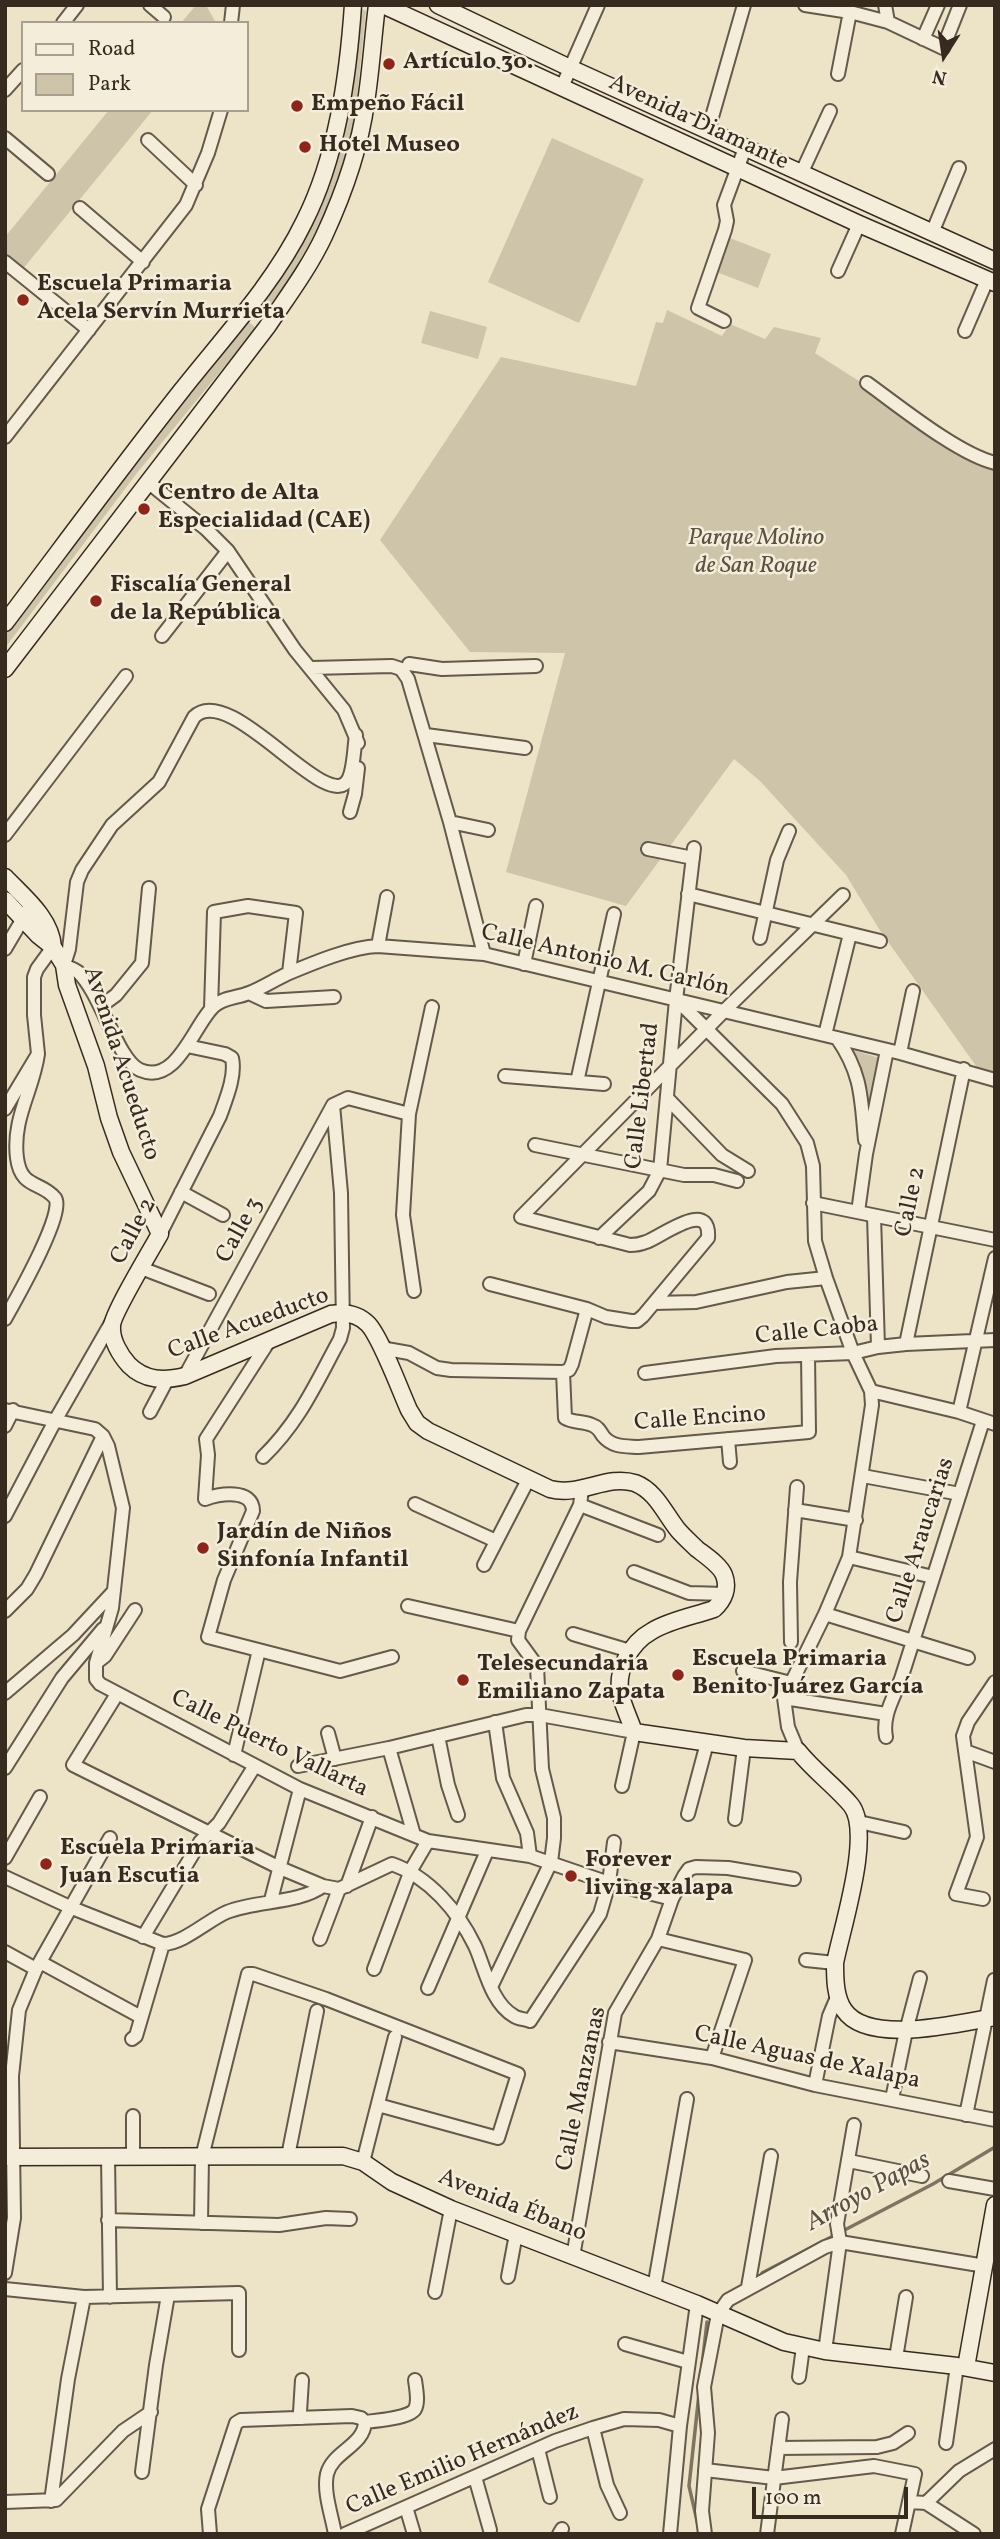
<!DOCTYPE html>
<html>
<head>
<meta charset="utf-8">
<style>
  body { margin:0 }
  #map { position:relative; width:1000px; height:2539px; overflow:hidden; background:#ede3c6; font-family:Vollkorn,serif }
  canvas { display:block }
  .frame { position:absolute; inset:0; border:7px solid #372b20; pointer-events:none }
  .legend { position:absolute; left:21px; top:21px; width:228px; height:91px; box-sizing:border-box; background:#f3edda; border:2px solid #a89f90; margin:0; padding:9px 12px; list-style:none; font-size:21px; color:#372b20 }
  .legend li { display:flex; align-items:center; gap:14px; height:35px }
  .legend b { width:35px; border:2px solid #a89f90 }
  .north { position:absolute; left:909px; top:21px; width:70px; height:70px; -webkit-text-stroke:5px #f3edda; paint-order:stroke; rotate:192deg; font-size:19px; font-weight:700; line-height:28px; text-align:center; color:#372b20 }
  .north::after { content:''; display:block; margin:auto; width:24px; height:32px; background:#372b20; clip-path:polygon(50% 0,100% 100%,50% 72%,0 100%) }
  .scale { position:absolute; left:752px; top:2487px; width:156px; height:32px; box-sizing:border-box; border:4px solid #372b20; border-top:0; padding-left:9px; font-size:21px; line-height:24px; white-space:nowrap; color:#372b20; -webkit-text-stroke:5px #f3edda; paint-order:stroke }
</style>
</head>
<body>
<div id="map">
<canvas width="1000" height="2539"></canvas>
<div class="frame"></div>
<ul class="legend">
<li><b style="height:9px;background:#f3edda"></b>Road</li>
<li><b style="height:19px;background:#cec4aa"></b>Park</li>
</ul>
<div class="north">N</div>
<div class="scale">100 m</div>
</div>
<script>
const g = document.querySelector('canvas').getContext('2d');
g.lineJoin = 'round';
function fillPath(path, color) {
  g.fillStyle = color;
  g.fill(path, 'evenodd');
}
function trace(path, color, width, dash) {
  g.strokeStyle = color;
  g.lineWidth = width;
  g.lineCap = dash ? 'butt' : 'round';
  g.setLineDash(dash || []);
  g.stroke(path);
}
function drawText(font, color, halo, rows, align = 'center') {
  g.font = font + ' Vollkorn,serif';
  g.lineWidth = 5;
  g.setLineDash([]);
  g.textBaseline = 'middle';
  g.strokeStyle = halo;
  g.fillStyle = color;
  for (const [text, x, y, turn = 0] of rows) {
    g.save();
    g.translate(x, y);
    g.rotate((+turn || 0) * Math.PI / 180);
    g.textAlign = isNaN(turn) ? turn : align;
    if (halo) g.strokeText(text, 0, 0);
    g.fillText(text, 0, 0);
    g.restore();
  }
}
fillPath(new Path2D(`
  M196,5h10l10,18h-35z
  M354,6l12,5 -13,127 -20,63 -28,60 -38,52 -7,-8 62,-110z
  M109,110h44l-131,160 -17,-14v-19z
  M552,138l92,41 -65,144 -91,-41z
  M727,237l44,17 -13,34 -44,-17z
  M667,310l55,26 8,-12 35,15 9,-12 47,11 -6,15 180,115v615l-14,-10 -102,-144 -33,-54 -86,-94 -26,-22 -108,147 -120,-34 59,-219 -95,-1 -90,-112 121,-183 135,29 20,-64 7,1z
  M430,311l57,16 -9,32 -57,-16z
  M245,319l11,9 -119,145 -132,175v-17z
  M843,1047l36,11 -16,69z`), '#cec4aa');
trace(new Path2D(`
  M762,2273l171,-89 62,-37
  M702,2366l5,-44
  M698,2525l-9,-39 10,-92`), '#7f7462', 3.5);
const street = new Path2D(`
  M150,5l14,12
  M805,5l45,7 38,10 55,26 17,-43
  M885,5l3,17
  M63,23l14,-18
  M231,23l2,-18
  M923,39l15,-34
  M838,74l12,-62
  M562,87l36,-82
  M5,90l18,-20
  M708,131l36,-126
  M5,138l43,36
  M148,140l48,45
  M801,174l29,-63
  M80,208l63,54
  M932,233l27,-65
  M5,262l84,68
  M838,271l21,-47
  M724,321l-26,-13 27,-78 2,-9 -3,-16 21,-57
  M965,331l22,-51
  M867,383c32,23 91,71 128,80
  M5,437l181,-232 22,-52 13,-43
  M148,482l58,47 22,22 67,99 49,60 14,33
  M162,636l66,-85
  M409,664l33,5 94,-3
  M312,668l80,-2 9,3 7,10 42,143 34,132
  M356,735c-2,13 -2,32 -7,43 -19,42 -118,-98 -155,-61l-35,65 -47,43 -30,45 -5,12 -8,67 -5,16c4,2 10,4 14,7 23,21 39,88 62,98 37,16 54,-46 74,-64 10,-9 23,-8 35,-13 13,-5 25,-13 38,-19 26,-11 64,-27 91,-28l106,8 416,99 95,27
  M426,735l99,13
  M350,812l5,-18 3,-26
  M450,822l38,8
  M5,835l121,-159
  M648,849l45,9
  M688,894l192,47
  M760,938l17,-78 12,-29
  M378,946l9,-49
  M5,949l26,-44
  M524,964l12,-58
  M249,993l17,8 68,-4
  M677,1000l105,104 25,39 6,23 2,75 11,37 27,75 18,38 1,14 -23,152 -24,57 -41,84 4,29 10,24
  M101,1006l15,-11 26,-32 7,-75
  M211,1009l3,-97 34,-6 48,7 -7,60
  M825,1035l25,-101
  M837,1038c25,36 24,60 28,102
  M900,1053l13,-62
  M505,1076l99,8
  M577,1082l37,-168
  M667,1098l55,57 26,16
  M333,1105l15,-7 61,16
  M5,1109l33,-55 -4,-39v-38l3,-8 16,-22
  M535,1145l149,30h30l23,6
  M181,1192l42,23
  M813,1203l182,37
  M858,1212l8,-58 21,-104
  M874,1216l4,131
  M160,1234l60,-118c6,-17 16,-40 12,-58l-7,-4 -38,-8
  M599,1238l50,-47 11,-21 16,-170 18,-152
  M141,1268l68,26
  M490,1284l97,25 19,8 25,4h6l6,-5 65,-78c3,-41 -47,-1 -62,4 -5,2 -11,3 -16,3l-109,-28 204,-207 118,-115
  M414,1291l-11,-76 6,-101 23,-107
  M654,1303l42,-1 91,-20 39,-4
  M5,1319c10,-18 61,-107 50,-121 -14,-17 -34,-9 -38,-40 -5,-40 16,-67 21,-104
  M269,1341l-63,98 2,16 -3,44c14,-5 48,-11 48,12l-29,69 -16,57 132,34 52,-14
  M906,1344l58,-275
  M381,1348l28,5 28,15 14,2 112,2 6,-2 3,-6 15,-55
  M563,1372l2,46c8,5 18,3 27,7 6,2 8,6 11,11 10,12 23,10 36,11l170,-15 -1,-77
  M645,1373l131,-17 77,-3 25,-6 28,-3 89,-4
  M185,1376l148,-271
  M871,1391l88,21 36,12
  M5,1410l90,19 8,7 5,10 15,62 -11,100 -16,55v16l4,5 200,105 128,52 102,15 79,27 63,16
  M150,1412l17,-32
  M959,1412l36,-154
  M5,1426l8,-16
  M728,1439l2,23
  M263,1457c37,-36 53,-74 77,-118l3,-11 -2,-135 -8,-88
  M863,1476l97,18
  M415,1504l81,37
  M580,1505l78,30
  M795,1510l61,10
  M5,1516l51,-97 55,-96
  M849,1557l84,20
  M484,1565l45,-87
  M634,1572l55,21 36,1
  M408,1606l111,25
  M5,1611l22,-22 9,-15 67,-138
  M825,1614l143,44
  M573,1634l57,17
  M791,1642l-1,-60 7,-95
  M96,1663l9,-7 30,-46
  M743,1671l48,12
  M5,1693l68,-58 41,-44
  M117,1694l-44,71 207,103 43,18 16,3 53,-25c37,13 66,47 83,82 10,22 16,57 39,70 4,3 11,3 16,5l70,-107 9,-31 5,-41
  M784,1698l102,16
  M495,1722l8,56 24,55 3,23
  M328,1733l7,26
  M438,1736l10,49 10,30
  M886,1737c-4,-21 7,-38 15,-58l82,-258
  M389,1748l25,87
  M965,1751l30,11
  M234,1755l25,-105
  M298,1766l91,-18 137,-33h14l94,17 -12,54
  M5,1768l57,-90 41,-49
  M688,1814l19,-71
  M735,1819l9,-71
  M859,1822l45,10
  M5,1858l35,-61
  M5,1877l67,31 91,36c20,0 45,-24 64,-32 30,-12 71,-8 96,-26
  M347,1886l25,-69
  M983,1899l-27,-5 21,-57 -14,-101 5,-14 27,-40
  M271,1900l29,-111
  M143,1937l57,-95 19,-19 35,-56
  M320,1939l19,-50
  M658,1939l87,21 -33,98
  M5,1952l31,17
  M806,1960l29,3
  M40,1962l101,55
  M374,1969l37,-99 17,-29
  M491,1987l60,-125 3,-24v-20l-12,-49 -5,-103 -19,-26 1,-9 61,-126 2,-16
  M428,1988l59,-137
  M132,2039l4,-3 27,-92
  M609,2042l103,16 103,27 180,35
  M815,2085l14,-69 9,-21
  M892,2099l14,-68 14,-53
  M966,2115l28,-135
  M133,2156v-40
  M288,2156l29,-145
  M108,2157l2,140
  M849,2161l73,15
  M363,2162l32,-125
  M949,2181l46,8
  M108,2220l171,5 47,-7 24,1
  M201,2223l1,-66 46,-183h5l73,25 192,75 -20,64 -120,-33
  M573,2257l42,-244 43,-74 14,-40 12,-23 5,-7 7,-2 32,1 66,11
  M5,2273l9,-55 -2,-142 7,-66 17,-41 74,-131
  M508,2277l8,-43
  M748,2287l23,-131
  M654,2288l33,-189
  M5,2289l79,8 155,-4v57
  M435,2292l16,-83
  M625,2344l63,18
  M825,2351l15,-109 -3,-18 17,-99
  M896,2358l10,-61
  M799,2377l4,-30
  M302,2380l-2,32 2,6
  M365,2422c10,-1 45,-4 50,-13 4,-7 1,-21 0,-29
  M593,2428l14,57 13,28
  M946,2443l11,-77
  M778,2448l99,-1 16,-4 15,-10
  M538,2449l12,48
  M705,2470l69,8 100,-12 41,8 -13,60
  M142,2472l14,-107 12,-70
  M475,2477l15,53
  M51,2501l17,-122 16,-82
  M5,2502l51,-2 67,-69 28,-19
  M910,2502l16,1 33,-32 36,-22
  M926,2503l48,31
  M406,2507l8,27
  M210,2534l-2,-25 28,-86 5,-3 111,-4 9,2 4,4
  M335,2534c-3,-18 -12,-42 -8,-60 6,-23 37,-28 38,-52
  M345,2534l210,-93 38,-13 31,-9 35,1 21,6
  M559,2534l3,-5
  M670,2534l10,-108 17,-122
  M705,2534l-3,-23 6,-78 -4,-46 14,-73 10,-14 97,-53 15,-5 145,24
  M767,2534l15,-115`);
const secondary = new Path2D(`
  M383,5l476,219 136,59
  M438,5l132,63 425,193
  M5,623c59,-78 117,-157 177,-233 42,-53 93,-108 122,-168 33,-65 44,-145 49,-217
  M5,669l262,-342c20,-30 42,-59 57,-91 19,-41 36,-89 42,-134 5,-32 7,-65 11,-97
  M5,877c19,20 46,41 48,70
  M5,900l33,35 15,12 11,18 3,20 29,81 13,52 12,34 39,82c-8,14 -48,81 -48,92 -1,14 8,29 17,39 16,16 35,16 56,11l146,-62c13,-2 27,0 37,10 13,14 32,66 41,86l8,13 11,8 122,58c30,8 57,-15 85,-6 21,8 30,31 43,47 6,7 13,13 19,19 9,7 23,16 27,26 5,13 0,25 -10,34 -20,7 -44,11 -62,22 -22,12 -37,40 -31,65 3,12 9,24 13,36l110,16 54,3c16,20 37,35 53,54 22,28 -9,122 -16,158 0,15 0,34 9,47 24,36 115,13 151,7
  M5,2157l338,-1 20,6 29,20 59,27 246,95 87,38 41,9 132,15 38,7
  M966,2367l29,-162`);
trace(street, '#64594a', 16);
trace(secondary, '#372b20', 19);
trace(street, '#f3edda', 12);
trace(secondary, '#f3edda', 16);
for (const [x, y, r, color] of [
  [389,64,7,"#8f2418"],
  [297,106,7,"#8f2418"],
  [305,147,7,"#8f2418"],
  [23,300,7,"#8f2418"],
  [144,509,7,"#8f2418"],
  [96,601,7,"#8f2418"],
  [203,1548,7,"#8f2418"],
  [678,1675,7,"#8f2418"],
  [463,1680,7,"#8f2418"],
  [46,1864,7,"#8f2418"],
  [571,1876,7,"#8f2418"]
]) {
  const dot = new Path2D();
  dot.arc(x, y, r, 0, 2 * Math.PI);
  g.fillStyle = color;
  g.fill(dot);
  trace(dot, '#f3edda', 2.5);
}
drawText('bold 24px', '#372b20', '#f3edda', [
  ["Artículo 3o.",403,64],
  ["Empeño Fácil",311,106],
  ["Hotel Museo",319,147],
  ["Escuela Primaria",37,286],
  ["Acela Servín Murrieta",37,314],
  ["Centro de Alta",158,495],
  ["Especialidad (CAE)",158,523],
  ["Fiscalía General",110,587],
  ["de la República",110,615],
  ["Jardín de Niños",217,1534],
  ["Sinfonía Infantil",217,1562],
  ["Escuela Primaria",692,1661],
  ["Benito Juárez García",692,1689],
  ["Telesecundaria",477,1666],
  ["Emiliano Zapata",477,1694],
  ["Escuela Primaria",60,1850],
  ["Juan Escutia",60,1878],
  ["Forever",585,1862],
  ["living xalapa",585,1890]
], 'left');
drawText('24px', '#372b20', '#f3edda', [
  ["Avenida Diamante",698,124,25],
  ["Calle Antonio M. Carlón",605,962,13],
  ["Avenida Acueducto",120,1064,72],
  ["Calle Libertad",644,1096,-83],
  ["Calle 2",912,1202,-78],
  ["Calle 3",241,1231,-61],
  ["Calle 2",135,1232,-62],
  ["Calle Acueducto",249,1325,-20],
  ["Calle Caoba",817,1332,-6],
  ["Calle Encino",700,1420,-4],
  ["Calle Araucarias",922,1541,-72],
  ["Calle Puerto Vallarta",269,1745,26],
  ["Calle Aguas de Xalapa",807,2059,12],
  ["Calle Manzanas",583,2089,-78],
  ["Avenida Ébano",512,2207,22],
  ["Calle Emilio Hernández",463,2461,-23]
]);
drawText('italic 24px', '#5d5142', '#f3edda', [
  ["Parque Molino",756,540],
  ["de San Roque",756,568]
]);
drawText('italic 26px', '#5b4f41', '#f3edda', [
  ["Arroyo Papas",869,2193,-29]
]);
</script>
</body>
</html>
